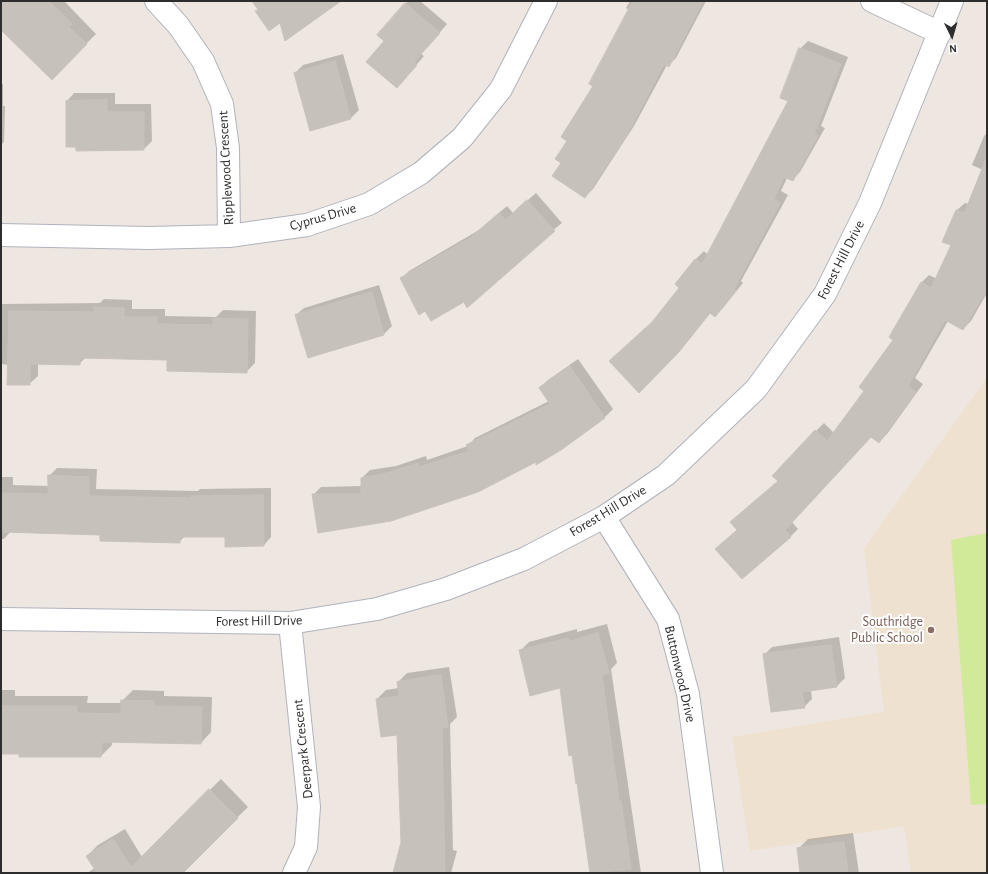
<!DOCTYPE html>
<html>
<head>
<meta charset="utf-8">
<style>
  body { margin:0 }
  #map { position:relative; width:988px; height:874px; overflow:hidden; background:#eee6e0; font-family:"Alegreya Sans",sans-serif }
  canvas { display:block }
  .frame { position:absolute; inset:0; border:2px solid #2d2d2d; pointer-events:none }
  .north { position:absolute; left:932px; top:16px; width:40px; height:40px; -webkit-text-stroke:3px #fff; paint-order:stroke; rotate:175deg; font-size:11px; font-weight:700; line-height:16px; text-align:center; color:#2d2d2d }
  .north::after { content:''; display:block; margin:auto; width:14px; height:18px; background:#2d2d2d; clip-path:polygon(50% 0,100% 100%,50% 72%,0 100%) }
</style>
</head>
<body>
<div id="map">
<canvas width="988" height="874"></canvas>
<div class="frame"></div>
<div class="north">N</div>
</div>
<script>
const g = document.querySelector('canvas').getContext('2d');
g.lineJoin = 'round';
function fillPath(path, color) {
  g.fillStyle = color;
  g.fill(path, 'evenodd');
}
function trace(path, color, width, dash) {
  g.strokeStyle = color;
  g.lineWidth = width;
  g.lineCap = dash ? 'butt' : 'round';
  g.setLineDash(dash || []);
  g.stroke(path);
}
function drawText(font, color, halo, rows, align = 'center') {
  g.font = font + ' "Alegreya Sans",sans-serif';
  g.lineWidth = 4;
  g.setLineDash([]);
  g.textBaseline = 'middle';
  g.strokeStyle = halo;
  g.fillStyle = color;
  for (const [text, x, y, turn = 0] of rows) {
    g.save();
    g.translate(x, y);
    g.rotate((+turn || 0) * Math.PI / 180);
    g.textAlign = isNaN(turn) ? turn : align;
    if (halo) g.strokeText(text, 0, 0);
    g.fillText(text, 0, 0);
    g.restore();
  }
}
fillPath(new Path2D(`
  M987,378v495h-76l-7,-47 -154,25 -18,-114 152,-25 -20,-164z`), '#efe1d0');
fillPath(new Path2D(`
  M987,533v271l-16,1 -20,-265z`), '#d0ea9a');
fillPath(new Path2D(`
  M1,1h63l32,33 -44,44 -51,-56z
  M408,1h12l27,23 -26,30 3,2 -20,23 -19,-38 -7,-6z
  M630,1h76l-30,57 -8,8 -1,-1 -33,61 -41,63 -8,8 -23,-34 6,-23 61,-130 -3,-2z
  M808,41l40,16 -27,69 4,2 -25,44 -8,8 -5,-2 -6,13 7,4 -47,86 2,2 -20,25 -8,7 -4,-3 -24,30 -48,49 16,-71 26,-32 -5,-4 20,-25 8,-8 4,4 81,-155 11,-51z
  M343,54l16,56 -8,8 -56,-45 8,-8z
  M1,84h2v22h2l-1,36 -3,3z
  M74,93h41v11h36l1,37 -8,8 -77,-3v-45z
  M987,133v160l-16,28 -8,8 -15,-8 -33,57 8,6 -36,50 -8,8 -7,-6 -80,86 6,7 -8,8 -52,-8 41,-48 37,-50 8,-8 10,10 32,-42 29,-52 26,-56 8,-8 8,4 15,-34 5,-35 8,-7 4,1 14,-34 -11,-5 12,-29z
  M536,193l26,30 -98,78 -39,9 -24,-31 8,-8 70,-41 28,-24 6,7z
  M379,285l13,41 -8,8 -76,22 -12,-41 8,-7z
  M104,299l28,1v9h33v7l51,1 7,-7 33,1 -1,52 -9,9 -78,-13 -82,-2 -7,7 -41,-1v13l-9,8 -20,-19 -8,-1v-60l99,-1z
  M578,359l35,50 -8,8 -68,46v-2l-147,59 -77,-25 8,-8 41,-1v-8l8,-8 26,-4 30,-10 1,4 41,-14 7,-8 74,-37 -9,-13 8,-8z
  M57,468l40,1 -1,20 102,2 2,-2 71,-1v49l-7,8 -38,-9h-41l-6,6 -78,-8 -90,-3 -7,8h-3v-62h12v8l36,1v-10z
  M607,624l10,39 -6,6 30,204h-50l-13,-91 -17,-95 -41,-36 9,-9 48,-13v3z
  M839,637l6,41 -8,8 -26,4 1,9 -8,8 -40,-52 8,-8z
  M449,667l8,50 -7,7 3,126 4,1 -6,22h-57l8,-31 -4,-109 -21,-34 9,-9 13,-2 -1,-6 9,-9z
  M1,690h14v6h73l-1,7h35v-2l11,-11 31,1v5l48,1 -1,35 -10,11 -89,-2v4l-11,11 -100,-3z
  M221,779l27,28 -67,66h-94l8,-5 -8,-12 11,-11 27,-16 17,28z
  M853,833l6,40h-58l-3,-24 10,-10z`), '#0003');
const building = new Path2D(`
  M1,1h48l23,23 -3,3 18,17 -35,36 -51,-50z
  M252,1h89l-56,40 -5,-18 -11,8 -14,-20 3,-1z
  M633,1h70l-34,66 -5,-3 -37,71 -42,63 -33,-22 9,-13 -6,-4 12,-18 -6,-4 32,-51 -4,-2z
  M405,3l35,30 -26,29 3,3 -20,23 -31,-26 18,-21 -7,-6z
  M799,48l42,16 -27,70 4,2 -25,45 -9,-4 -10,22 6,4 -46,86 2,2 -21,26 -5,-4 -31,39 -40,41 -30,-32 43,-39 27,-34 -4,-4 20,-25 7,5 86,-163 -8,-3z
  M335,61l16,58 -41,12 -16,-58z
  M107,100v12h37v38l-68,1v-4h-10v-46z
  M986,159l1,130 -24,41 -18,-10 -37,66 8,6 -37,51 -8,-6 -86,93 6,7 -49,42 -27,-30 22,-19 -7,-8 48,-41 -6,-5 43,-46 12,11 37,-50 -5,-4 34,-47 -4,-3 32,-55 10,6 20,-43 -9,-3 14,-32 8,3z
  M527,200l28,31 -88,77 -3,-6 -33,19 -6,-10 -6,4 -19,-37 70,-40 29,-25 6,7z
  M372,292l12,43 -76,23 -13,-43z
  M94,307l30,1v9h33v7l56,1v-7l35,1 -1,54 -80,-2v-11l-87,-2v7l-50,-1v21h-23l2,-74 85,1z
  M570,366l35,52 -44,32 -25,15v-3l-58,30 -87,29 -73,12 -6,-39h49v-16l26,-5 31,-10 1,4 50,-16 -3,-6 84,-41 -11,-16z
  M48,475l41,2v19l102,2v-2l72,-1 1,51 -39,1v-10h-45v6l-80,-2v-6l-99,-3v-39l47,1z
  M598,633l11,40 -7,2 17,126h2l10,68 -41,4 -13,-90 -1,1 -4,-29 -3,1 -9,-68 -30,8 -11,-46 49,-12 1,3z
  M831,645l6,42 -35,5 3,16 -34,4 -8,-58z
  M441,675l7,52 -6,1 3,145h-52l8,-31 -4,-107 -16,2 -5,-38 23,-3 -2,-14z
  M121,700l33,1v5l48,1 -1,37 -99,-2 -1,15h-82v-3h-18v-48h76v7l44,1z
  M209,789l29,29 -55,55h-86l-11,-17 27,-17 18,28z
  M844,842l4,31h-48l-3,-25z`);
fillPath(building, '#c7c1bb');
trace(building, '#cac2b9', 1);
const minor = new Path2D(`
  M156,1l22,24 25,36 19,43 6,44 1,88
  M872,1l68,32
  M1,235l148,3 80,-2 78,-11 62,-21 52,-31 41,-35 39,-49 45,-88
  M604,517l64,102 20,75 24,179
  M1,619l289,4 87,-14 69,-20 78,-30 80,-42 62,-42 90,-86 69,-95 45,-91 82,-202
  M290,623l19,184 -3,40 -12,26`);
trace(minor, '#b0b3bd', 24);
trace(minor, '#fff', 22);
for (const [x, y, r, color] of [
  [931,630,4,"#8d6e63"]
]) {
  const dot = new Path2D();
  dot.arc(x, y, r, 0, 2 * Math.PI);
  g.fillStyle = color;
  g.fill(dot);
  trace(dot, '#fff', 1.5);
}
drawText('14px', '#2d2d2d', '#fff', [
  ["Ripplewood Crescent",226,168,-93],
  ["Cyprus Drive",323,217,-16],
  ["Forest Hill Drive",841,260,-63],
  ["Forest Hill Drive",608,511,-31],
  ["Forest Hill Drive",259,621,-1],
  ["Buttonwood Drive",680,674,77],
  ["Deerpark Crescent",303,749,-96]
]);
drawText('14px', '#785e54', '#fff', [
  ["Southridge",923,622],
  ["Public School",923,638]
], 'right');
</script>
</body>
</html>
